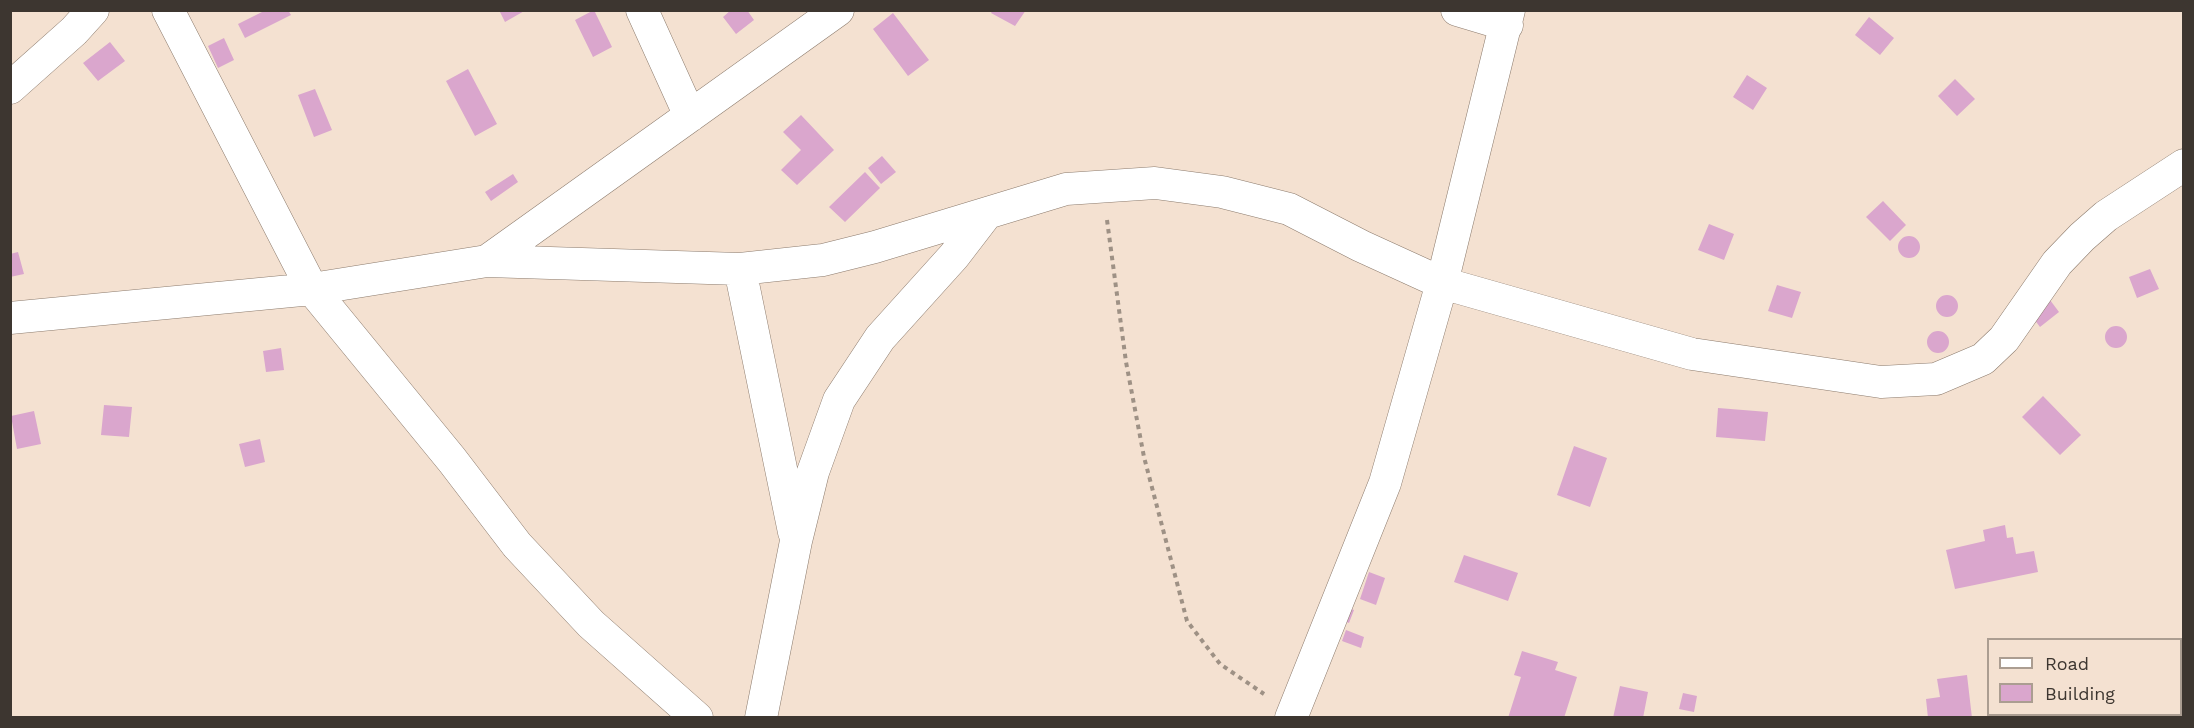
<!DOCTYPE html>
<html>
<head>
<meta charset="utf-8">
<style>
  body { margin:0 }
  #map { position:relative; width:2194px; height:728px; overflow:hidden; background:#f4e1d1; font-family:"Work Sans",sans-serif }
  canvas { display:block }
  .frame { position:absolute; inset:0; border:12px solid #3d3630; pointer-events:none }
  .legend { position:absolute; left:1987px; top:638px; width:195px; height:78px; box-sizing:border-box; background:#f4e1d1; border:2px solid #ab9d91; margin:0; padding:8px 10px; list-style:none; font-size:18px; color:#3d3630 }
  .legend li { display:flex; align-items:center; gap:12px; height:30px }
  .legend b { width:30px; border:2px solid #ab9d91 }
</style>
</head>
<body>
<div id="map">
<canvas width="2194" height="728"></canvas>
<div class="frame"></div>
<ul class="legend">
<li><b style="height:8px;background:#fff"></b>Road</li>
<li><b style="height:16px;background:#daa6cd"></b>Building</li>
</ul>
</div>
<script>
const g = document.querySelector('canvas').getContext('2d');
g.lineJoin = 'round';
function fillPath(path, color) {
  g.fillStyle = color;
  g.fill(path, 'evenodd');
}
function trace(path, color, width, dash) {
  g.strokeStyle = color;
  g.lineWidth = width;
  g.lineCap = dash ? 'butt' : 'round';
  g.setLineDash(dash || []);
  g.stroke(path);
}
fillPath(new Path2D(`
  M266,10h22l3,5 -46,23 -7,-14z
  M499,10h27l-21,12z
  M594,10l18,37 -19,10 -18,-37z
  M731,10h16l7,10 -18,14 -13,-17z
  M993,10h33l-11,16 -24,-13z
  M893,13l36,47 -21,16 -35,-47z
  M1869,17l25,21 -14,17 -25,-20z
  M224,38l10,22 -16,8 -10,-22z
  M110,42l15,19 -27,20 -15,-18z
  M468,69l29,55 -22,12 -29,-55z
  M1747,75l20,13 -14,22 -20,-13z
  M1955,79l20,20 -18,17 -19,-20z
  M315,89l17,41 -18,7 -16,-42z
  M801,115l33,35 -37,35 -16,-15 20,-20 -18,-18z
  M882,156l14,16 -15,12 -13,-16z
  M865,172l15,16 -35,34 -16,-15z
  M513,174l5,8 -27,19 -6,-9z
  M1883,201l23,24 -16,16 -24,-24z
  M1709,224l25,10 -10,26 -26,-10z
  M1898 247a11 11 0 1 1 22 0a11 11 0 1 1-22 0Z
  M18,252l6,22 -14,3v-23z
  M2150,269l9,20 -22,9 -8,-21z
  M1777,285l24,7 -9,26 -24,-7z
  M1936 306a11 11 0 1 1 22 0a11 11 0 1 1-22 0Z
  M2047,296l12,16 -19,15 -12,-16z
  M2105 337a11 11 0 1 1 22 0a11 11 0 1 1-22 0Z
  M1927 342a11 11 0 1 1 22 0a11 11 0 1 1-22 0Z
  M281,348l3,22 -18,2 -3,-21z
  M2043,396l38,39 -21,20 -38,-38z
  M104,405l28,2 -3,30 -28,-2z
  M1718,408l50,4 -3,29 -49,-4z
  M34,411l7,33 -24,5 -6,-33z
  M260,439l5,23 -20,5 -6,-23z
  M1574,446l33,12 -17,49 -33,-12z
  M2005,525l2,13 6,-1 3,17 18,-3 4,21 -83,17 -9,-39 39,-9 -2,-11z
  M1464,555l54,18 -10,28 -54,-19z
  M1369,572l16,6 -9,27 -16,-6z
  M1341,605l13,5 -5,13 -13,-5z
  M1346,630l18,7 -3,11 -19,-7z
  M1522,651l36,11 -3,8 22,7 -13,41h-56l13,-41 -7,-2z
  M1967,675l5,43h-44l-2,-19 14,-2 -3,-18z
  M1620,686l28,6 -5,26h-30z
  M1683,693l14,3 -3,16 -15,-3z
  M2115,714h28v4h-27z`), '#daa6cd');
const street = new Path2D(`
  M168,10l144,279 140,171 65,85 74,79 106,94
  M642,10l48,106
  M1457,10l50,15
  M10,88l64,-57 19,-21
  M487,261l351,-251
  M740,269l54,263
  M10,318l302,-29 175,-28 253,8 83,-9 52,-13 112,-34
  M761,718l35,-177 17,-69 26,-72 41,-62 74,-82 33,-43 79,-24 89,-6 67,9 67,17 72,37 81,37 250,71 189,28 55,-3 47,-20 21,-20 53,-76 25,-26 24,-21 78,-51
  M1291,718l94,-235 57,-200 67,-273`);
trace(street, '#8c7b6d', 33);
trace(new Path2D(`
  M1107,220l19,142 18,95 43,164 33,43 44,30`), '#9e9185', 4, [4.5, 4.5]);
trace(street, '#fff', 32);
</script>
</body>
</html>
